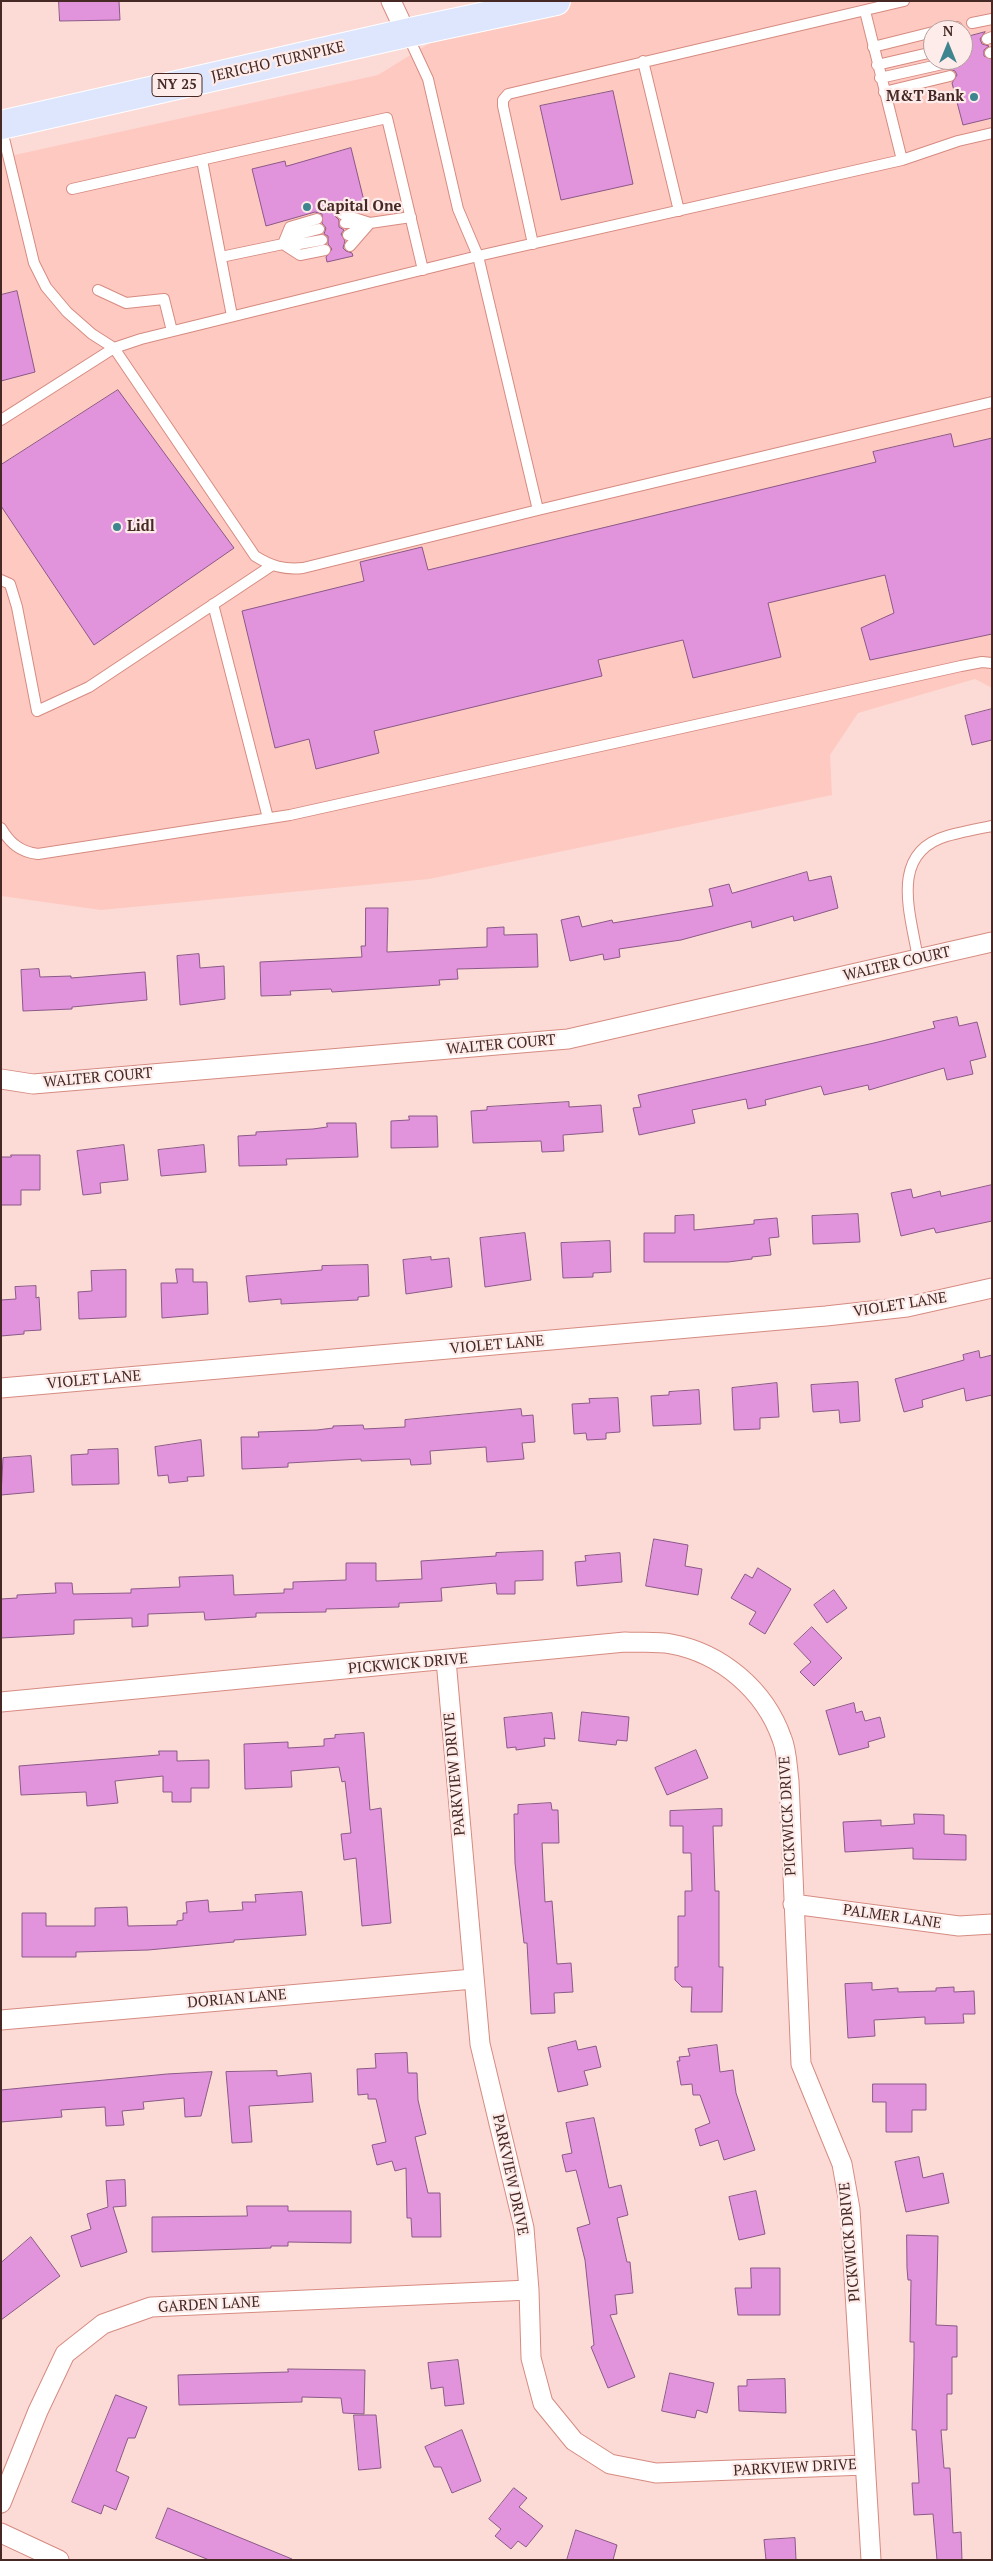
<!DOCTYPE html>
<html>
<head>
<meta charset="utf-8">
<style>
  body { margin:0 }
  #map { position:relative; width:993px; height:2561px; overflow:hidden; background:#fcdbd6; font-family:"PT Serif",serif }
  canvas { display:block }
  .frame { position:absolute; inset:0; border:2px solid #462824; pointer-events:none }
  .north { position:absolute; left:923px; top:20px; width:50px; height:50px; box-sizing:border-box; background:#fdecea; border:1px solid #b49e9b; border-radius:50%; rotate:0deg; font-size:14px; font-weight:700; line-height:20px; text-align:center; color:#462824 }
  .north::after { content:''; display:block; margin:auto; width:18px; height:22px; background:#3f8590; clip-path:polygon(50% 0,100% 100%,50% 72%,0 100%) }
</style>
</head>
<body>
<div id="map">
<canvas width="993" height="2561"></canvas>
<div class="frame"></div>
<div class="north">N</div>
</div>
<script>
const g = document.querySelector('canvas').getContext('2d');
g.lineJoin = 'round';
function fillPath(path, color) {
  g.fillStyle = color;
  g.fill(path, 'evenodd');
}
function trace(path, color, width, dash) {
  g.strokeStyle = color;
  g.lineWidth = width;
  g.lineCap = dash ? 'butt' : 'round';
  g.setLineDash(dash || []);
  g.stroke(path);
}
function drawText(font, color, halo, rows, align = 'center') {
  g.font = font + ' "PT Serif",serif';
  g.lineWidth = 4.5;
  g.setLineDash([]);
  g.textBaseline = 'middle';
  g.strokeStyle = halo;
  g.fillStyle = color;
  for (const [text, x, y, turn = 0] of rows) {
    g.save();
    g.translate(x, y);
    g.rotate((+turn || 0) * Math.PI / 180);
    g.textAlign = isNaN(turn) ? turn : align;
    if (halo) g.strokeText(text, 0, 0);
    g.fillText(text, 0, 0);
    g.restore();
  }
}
fillPath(new Path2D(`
  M556,1h436v687l-17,-9 -117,34 -28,42 2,40 -403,84 -328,31 -100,-14v-738l377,-83 89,-55zM933,30h30v30h-30z`), '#fec9c1');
const building = new Path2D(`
  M59,1h60l1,19 -60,1z
  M985,32l-5,7 2,5 7,2 -5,4v6l8,3v59l-29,7 -11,-42 5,-8 -2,-4 -6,-2 4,-3v-6h10v-22z
  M613,91l20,93 -72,16 -21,-94z
  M351,148l14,57 -28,4 -2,7 4,4v7l5,3 -3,4 4,7 -2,7 3,3 6,2 1,3 -26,6 -1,-5 6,-8 -4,-5v-8l-4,-2 2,-6 -4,-5v-9l-7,-2 -49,14 -14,-57 33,-8 1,5z
  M17,291l18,81 -34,9v-86z
  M118,390l116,158 -140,97 -93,-139v-41z
  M951,434l3,13 38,-9v196l-122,26 -9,-32 33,-15 -9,-38 -117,28 13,54 -88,21 -10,-38 -85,20 4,16 -228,55 5,22 -63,16 -7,-30 -34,9 -33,-137 122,-30 -4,-19 62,-15 6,23 448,-108 -3,-10z
  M992,709v31l-20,5 -7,-29z
  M807,872l2,9 22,-5 7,32 -44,13 -1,-5 -41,12 -1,-7 -70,19 -62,9 1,8 -16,3 -1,-6 -33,7 -9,-41 18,-4 3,11 30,-7 1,3 100,-17 -4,-17 20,-5 3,9z
  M366,908h22l-1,44 100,-5v-19l17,-1v8l33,-1 1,33 -81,2 1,10 -19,1 1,5 -108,7 -1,-3 -41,2 1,4 -30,1 -1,-34 102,-5 -1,-11h4z
  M199,954l1,14 24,-2 1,33 -45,6 -3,-49z
  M39,969l1,8 31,-1v2l74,-6 2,28 -75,7v2l-49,2 -2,-41z
  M957,1017l2,9 18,-4 9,35 -16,4 3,13 -26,6 -3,-12 -75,22 -1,-5 -44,10 -3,-9 -56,14 1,5 -18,4 -2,-10 -54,11 3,13 -56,12 -6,-27 8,-1 -3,-12 236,-52 61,-15 -2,-6z
  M569,1102v5l32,-2 2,27 -40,3 1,16 -22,1 -1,-11 -68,2 -2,-32 16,-1v-3z
  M409,1116h28l1,31 -47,1v-27l18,-1z
  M327,1123h29l2,34 -72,2 1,6 -48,1 -1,-30 18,-1v-3l57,-3 14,-2z
  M124,1145l4,35 -28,3 1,10 -18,2 -6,-44z
  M204,1145l2,27 -45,4 -3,-26z
  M11,1155h29v35h-19v15h-20v-48h10z
  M992,1185v36l-56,12 -2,-5 -33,8 -10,-43 20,-4 2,9 27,-7 1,5z
  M858,1214l2,28 -47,2 -1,-28z
  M694,1215v15l60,-6v-4l23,-2 2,19 -10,1 2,17 -19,2v2l-24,3h-84v-29h31v-17z
  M525,1233l6,47 -46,7 -5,-49z
  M610,1241l1,31 -18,1v4l-30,1 -2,-35z
  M431,1257v3l18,-2 3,29 -46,7 -3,-34z
  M368,1265l1,31 -11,1v3l-77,4v-5l-32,3 -3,-26 76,-6v-4z
  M176,1269h17v13h14l1,32 -46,4 -1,-35h16z
  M126,1270v47l-47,2 -1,-27 14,-1 -1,-20z
  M36,1286v12l3,-1 2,33 -17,1v3l-23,2v-36l15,-1 -1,-12z
  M979,1351l1,7 12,-3v40l-26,6 -2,-13 -42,12 1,7 -19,5 -9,-33 69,-19 -1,-5z
  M858,1382l2,39 -20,2 -1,-13 -26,2 -2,-27z
  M777,1383l2,34 -19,1v11l-26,1 -2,-42z
  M699,1390l2,34 -48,2 -2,-30 18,-1v-3z
  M618,1398l2,34 -14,1v6l-19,1 -1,-7 -12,1 -2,-30 18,-1 -1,-4z
  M521,1409l1,7 11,-1 2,27 -13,1 2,16 -37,3 -1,-15 -56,4 1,13 -20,1 -1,-6 -49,2v-2l-73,4v4l-46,2 -1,-32h18l-1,-5 59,-2 16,-2v-2l30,-1 1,4 41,-2v-7z
  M201,1440l3,36 -17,1 1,4 -19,2 -1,-8 -10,1 -3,-29z
  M118,1449l1,35 -47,1 -1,-30 17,-1v-4z
  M31,1456l3,36 -33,3 2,-37z
  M654,1539l34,6 -3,21 17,3 -4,26 -52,-9z
  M543,1551v29l-28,1v13h-18l-1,-11 -55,5 1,13 -43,2v4l-73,2v3l-70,1v4l-51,3 -1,-8 -56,2v12l-16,1v-9l-58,2v14l-73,4v-39l16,-1v-3l39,-2 -1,-10h17l1,11 58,-1v-4l49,-2 -1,-10 54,-2 1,20 50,-2v-4h9v-7l53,-2v-17h30v18l46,-2 -1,-18 75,-5v-3z
  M620,1553l2,29 -45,4 -2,-24 11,-1 -1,-5z
  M758,1568l33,21 -26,45 -16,-10 7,-12 -25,-14 14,-24 7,4z
  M834,1590l13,18 -20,15 -13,-18z
  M812,1627l30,31 -28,28 -14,-14 11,-10 -17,-18z
  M854,1703l2,10 6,-2 3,10 15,-4 5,20 -17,5 1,5 -30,8 -13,-44z
  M582,1712l47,5 -2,24 -10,-1 -1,5 -37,-4z
  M552,1713l3,26 -11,-1 1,8 -29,4v-3l-9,1 -3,-30z
  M364,1733l6,77 11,-2 10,115 -29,3 -6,-68 -12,2 -3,-26 10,-1 -6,-52 -3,1 -3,-15 -48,4 1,16 -47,2 -1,-45 44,-2v6l36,-2v-7l11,-1v-3z
  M696,1750l12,28 -41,17 -12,-27z
  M159,1751h18v10l32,-1v28h-18v14h-19v-10h-9v-16l-48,5 3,22 -31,3 -1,-14 -65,3 -2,-29 140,-11z
  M551,1803l1,7h6l1,33h-17l3,59 7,-1 5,63 14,-1 2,29 -19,1 1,20 -24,1 -4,-71h-3l-9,-80 -1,-49h4v-9z
  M722,1809v17h-9l2,65h4v76h4l-1,45h-31l1,-25h-10l-7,-7v-13h3v-51h7v-25h7l-1,-38h-8v-27h-13v-15z
  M914,1814l30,1v19l22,1v25l-53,-1v-11l-68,4 -2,-30 38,-2v6l33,-2z
  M302,1892l4,43 -72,5v2l-86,8 -72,2v5h-54v-44h24v13h49v-18l32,-1 1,19 49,-1v-4l6,-1v-7h4l-1,-11 22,-2 1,12 34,-2 -1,-8h14l-1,-7z
  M872,1983v7l26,-2v4l38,-1v-3l18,-1v5l20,-1 1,23h-12l1,9 -39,1v-7l-51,3 1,16 -27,2 -3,-54z
  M576,2041l2,9 18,-4 5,21 -17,4 4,14 -30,7 -10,-44z
  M717,2045l3,27 13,-2 3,23 19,57 -31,10 -6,-20 -18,6 -5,-17 15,-6 -10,-28h-7l-1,-11 -11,1 -4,-24h3l-1,-4 11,-1 -2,-7z
  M407,2053l1,20h9l1,27 8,34 -11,3 13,56h12l1,44h-29l-1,-19h-4l-1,-50 -11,3 -3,-10 -15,4 -5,-20 14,-3 -10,-43h-8v-5l-10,1 -1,-26 19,-1 -1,-14z
  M277,2071v5l34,-3 2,29 -64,4 3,36 -20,1 -6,-71z
  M212,2072l-11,44 -16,1 -1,-19 -41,4 1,7 -22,2 2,14 -18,1 -1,-19 -44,3 1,7 -61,5v-32l166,-16z
  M873,2084h53v26h-14v22h-26v-30h-13z
  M594,2118l15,70 12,-3 7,30 -11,3 10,44h3l3,31 -18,2 2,19 -7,1 25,62 -27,11 -17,-41 3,-2 -9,-85 -8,-32 13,-4 -14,-54 -10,2 -4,-17 10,-2 -6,-30z
  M919,2157l4,21 20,-5 6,30 -43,9 -11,-50z
  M125,2180l1,26 -13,1 14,45 -46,15 -10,-31 20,-7 -4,-15 21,-7 -2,-26z
  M756,2191l9,43 -26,6 -10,-43z
  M247,2206h41v5h63v32l-63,-1v4h-17v2l-119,4v-35l95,-1z
  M907,2235l31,1 -2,89 21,1v31h-5v37h-5v36h-6l3,38h6l3,65 8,-1 1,28h-25l-4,-46 -19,1 -2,-32h7l-3,-53h-4l2,-73v-15h-4l1,-62h-3l-1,-12z
  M31,2237l29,39 -59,44v-57z
  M751,2268h29v47h-42l-3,-27h16z
  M458,2360l6,44 -19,2 -2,-19 -12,2 -3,-26z
  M288,2369l77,1 -1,44 -21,-1 -2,-15 -39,-1v5l-123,3 -1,-30 110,-3z
  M670,2373l44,10 -7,30 -10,-3 -2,8 -33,-7z
  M785,2379l1,34 -47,-2 -1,-25h9v-6z
  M116,2395l31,12 -12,31h-7l-12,33 13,6 -13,33 -12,-5 -3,9 -29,-12z
  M354,2415h22l5,53 -22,2z
  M462,2430l19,51 -29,12 -11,-26h-7l-9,-20z
  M514,2488l13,10 -8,9 24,19 -17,21 -8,-6 -7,8 -16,-13 6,-7 -12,-10z
  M168,2508l124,51v1h-83l-53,-22z
  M576,2530l41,15 -4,15h-46z
  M795,2538l1,22h-30l-2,-20z`);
fillPath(building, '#e194dc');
trace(building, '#8b5988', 1);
const service = new Path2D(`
  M865,11l37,149
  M972,23l20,-4
  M943,30l14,-3
  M987,39l5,-2
  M873,47l60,-15
  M990,53l2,-1
  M643,61l36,150
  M877,65l56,-13
  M880,78l67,-15
  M884,92l66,-16
  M1,126l33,137 12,24 21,25 25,22 22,14 141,208c16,10 29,14 48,12l235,-58 -60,-254 -20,-47 -30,-130 -21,-45
  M202,160l30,156
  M72,189l315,-71 36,152
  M342,214l28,9 41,-6
  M345,223h16
  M348,235l16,-9
  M283,244l17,11 25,-5
  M283,244l13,-9 23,-6
  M533,244l-30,-138v-6l5,-6 396,-93
  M284,245h10l28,-5
  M350,246l20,-23
  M221,257l62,-13 7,-17 27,-8
  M98,290l28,13 38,-4 8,32
  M1,420l113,-72 27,-9 337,-83 424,-96 56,-19 34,-8
  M538,510l454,-108
  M1,580l9,4 7,23 20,104 52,-24 182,-121
  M213,604l55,214
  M1,828c9,15 19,24 37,26l252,-39 671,-149 21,-4 10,1
  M918,959c-7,-44 -30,-106 29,-123 14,-4 30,-7 45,-10`);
const minor = new Path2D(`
  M391,1l15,32
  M1,1079l32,5 535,-45 424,-97
  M1,1388l825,-72 81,-9 85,-19
  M446,1660l34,384 44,184 5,62 2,68 12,45 31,38 36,23 46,9 209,-8
  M1,1702l624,-60c14,1 31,-1 46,2 50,9 94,46 111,95 5,12 5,28 7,42l12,283 41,100 8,45 21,351
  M793,1904l166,22 33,-2
  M1,2020l472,-41
  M1,2503l37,-92 27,-57 38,-30 48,-17 378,-17
  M1,2533l58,27`);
const primary = new Path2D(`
  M1,125l405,-92 150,-32`);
trace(service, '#d68b81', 12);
trace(minor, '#d68b81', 21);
trace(primary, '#fff', 30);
trace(service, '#fff', 10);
trace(minor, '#fff', 19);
trace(primary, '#dde6fd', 28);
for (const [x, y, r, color] of [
  [974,97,5,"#3f8590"],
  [307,207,5,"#3f8590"],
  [117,527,5,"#3f8590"]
]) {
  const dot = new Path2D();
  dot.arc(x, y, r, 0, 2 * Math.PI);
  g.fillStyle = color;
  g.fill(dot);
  trace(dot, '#fdecea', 2);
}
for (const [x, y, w] of [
  [177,85,50]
]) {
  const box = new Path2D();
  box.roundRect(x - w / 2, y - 11.5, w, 23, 4);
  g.fillStyle = '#fdecea';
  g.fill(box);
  trace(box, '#462824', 1);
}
drawText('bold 14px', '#462824', null, [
  ["NY 25",177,85]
]);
drawText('15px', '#462824', '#fdecea', [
  ["JERICHO TURNPIKE",278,62,-13],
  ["WALTER COURT",897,964,-13],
  ["WALTER COURT",501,1045,-5],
  ["WALTER COURT",98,1078,-5],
  ["VIOLET LANE",900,1305,-9],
  ["VIOLET LANE",497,1345,-5],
  ["VIOLET LANE",94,1380,-5],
  ["PICKWICK DRIVE",408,1664,-5],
  ["PARKVIEW DRIVE",455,1774,-95],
  ["PICKWICK DRIVE",788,1816,-93],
  ["PALMER LANE",892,1917,8],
  ["DORIAN LANE",237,1999,-5],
  ["PARKVIEW DRIVE",510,2175,78],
  ["PICKWICK DRIVE",850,2242,-95],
  ["GARDEN LANE",209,2305,-3],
  ["PARKVIEW DRIVE",795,2468,-3]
]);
drawText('bold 15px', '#462824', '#fdecea', [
  ["M&T Bank",964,97,"right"],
  ["Capital One",317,207],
  ["Lidl",127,527]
], 'left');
</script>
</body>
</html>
